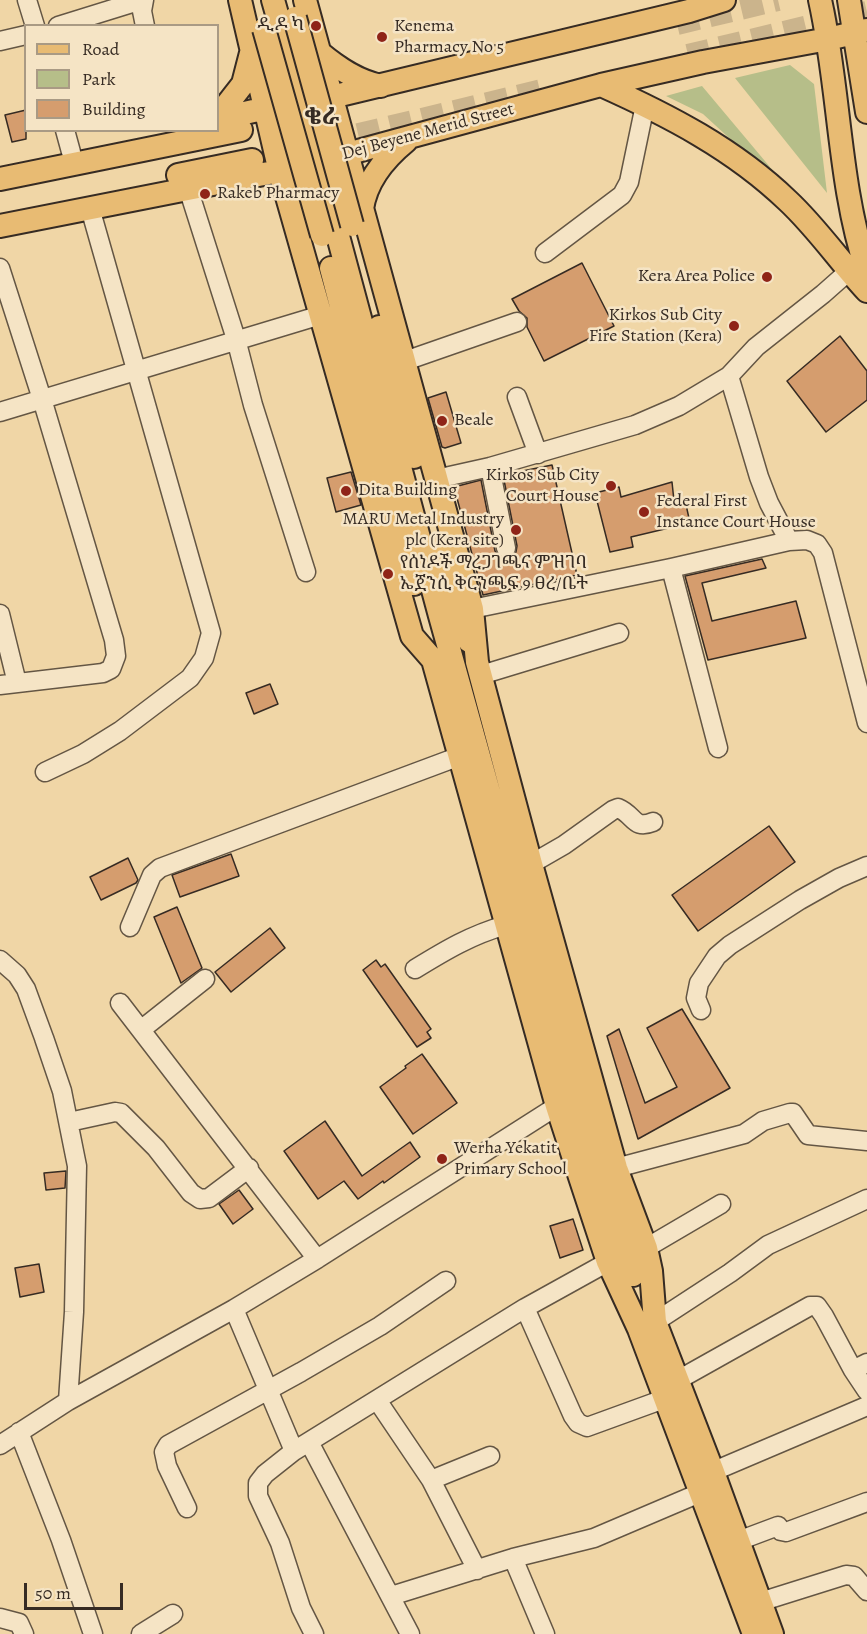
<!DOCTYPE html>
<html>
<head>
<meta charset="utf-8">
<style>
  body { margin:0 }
  #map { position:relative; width:867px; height:1634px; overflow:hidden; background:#f0d6a6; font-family:Alegreya,serif }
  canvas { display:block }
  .legend { position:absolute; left:24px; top:24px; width:195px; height:108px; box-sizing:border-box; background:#f5e4c5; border:2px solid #a99a84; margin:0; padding:8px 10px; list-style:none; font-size:18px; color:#362b23 }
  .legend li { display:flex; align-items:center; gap:12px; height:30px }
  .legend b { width:30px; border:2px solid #a99a84 }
  .scale { position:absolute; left:24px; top:1583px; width:99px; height:27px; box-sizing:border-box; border:3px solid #362b23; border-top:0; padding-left:8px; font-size:18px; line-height:21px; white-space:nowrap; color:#362b23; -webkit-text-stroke:4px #f5e4c5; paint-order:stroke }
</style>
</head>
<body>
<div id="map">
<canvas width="867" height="1634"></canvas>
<ul class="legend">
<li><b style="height:8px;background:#e8bb73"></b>Road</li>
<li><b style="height:16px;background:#b6be89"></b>Park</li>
<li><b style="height:16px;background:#d59d6e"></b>Building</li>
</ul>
<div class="scale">50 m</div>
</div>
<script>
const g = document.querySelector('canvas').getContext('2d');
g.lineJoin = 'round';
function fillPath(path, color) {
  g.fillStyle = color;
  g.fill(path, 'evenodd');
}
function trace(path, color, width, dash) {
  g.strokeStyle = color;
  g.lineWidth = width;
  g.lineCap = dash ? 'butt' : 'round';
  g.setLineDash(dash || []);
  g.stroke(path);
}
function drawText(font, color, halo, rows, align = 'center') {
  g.font = font + ' Alegreya,"Noto Serif Ethiopic",serif';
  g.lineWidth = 5;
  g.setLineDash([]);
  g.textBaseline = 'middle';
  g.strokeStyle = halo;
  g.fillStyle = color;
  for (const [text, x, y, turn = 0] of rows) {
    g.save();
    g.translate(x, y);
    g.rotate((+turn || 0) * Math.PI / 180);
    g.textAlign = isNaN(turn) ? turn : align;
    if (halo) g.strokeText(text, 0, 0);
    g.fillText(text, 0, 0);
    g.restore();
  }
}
fillPath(new Path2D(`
  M790,65l24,19 13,109 -92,-115z
  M702,86l99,118 -98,-90 -37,-18z`), '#b6be89');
const building = new Path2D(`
  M26,110v29l-14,3 -7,-27z
  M582,263l32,63 -70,35 -17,-34v-9l-8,-7 -7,-12z
  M840,336l27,35v29l-41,32 -39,-51z
  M446,392l15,51 -16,5 -3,-1 -14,-49z
  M552,465l25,110 -94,20 -29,-108 27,-7 14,71 7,7 7,1 7,-7 1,-6 -14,-71z
  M351,472l10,33 -25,7 -9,-34z
  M672,482l2,19 11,-1 5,23 -59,14 2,10 -23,5 -15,-59 24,-6 2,10z
  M762,559l4,9 -64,15 10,38 84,-20 10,37 -98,22 -23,-84z
  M270,684l8,20 -24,10 -8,-21z
  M769,826l26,36 -97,69 -26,-36z
  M231,854l8,22 -59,21 -8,-22z
  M128,858l10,22 -2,3 -35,17 -11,-23z
  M177,907l25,61 -21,15 -27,-66z
  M270,928l15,20 -54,44 -16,-20z
  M376,960l5,7 4,-3 46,65 -4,3 4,6 -14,9 -54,-77z
  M682,1009l48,79 -92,51 -31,-103 12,-7 26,74 32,-16 -30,-59z
  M422,1054l35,49 -44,31 -33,-47 26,-19 -1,-2z
  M325,1121l37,55 48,-34 10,15 -36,26 -1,-2 -25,18 -14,-18 -26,18 -34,-48z
  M66,1171l-1,17 -19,2 -2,-17z
  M239,1190l14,19 -20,15 -14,-20z
  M573,1219l10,31 -23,8 -10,-32z
  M39,1264l5,28 -24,5 -5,-29z`);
fillPath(building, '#d59d6e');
trace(building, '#362b23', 1.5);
trace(new Path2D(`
  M677,24l101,-24
  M688,55l179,-43
  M326,142l216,-52`), '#cbb48c', 22, [22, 11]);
const minor = new Path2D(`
  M27,0l8,26
  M144,0l-2,11 3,15
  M58,26l84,-26
  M0,41l26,-6
  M65,130l6,22
  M188,188l48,151 17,66 53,167
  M545,253l77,-58 7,-13 16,-77
  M0,268l42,131 72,241 2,16 -5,13 -8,4 -103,12
  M405,361l112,-39
  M729,376l30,101 10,26 20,38
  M517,397l21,57
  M0,412l321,-97
  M490,467l16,81
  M436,479l54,-12 145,-42 44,-19 50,-30 27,-29 67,-53 26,-23 10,-6
  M671,568l47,180
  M472,609l199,-41 118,-27 18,-1 10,4 6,9 44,170
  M0,614l17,69
  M481,675l138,-42
  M45,772l38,-18 37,-23 70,-53 14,-20 7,-25 -121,-425
  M531,864l33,-19 49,-35 5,-2c17,7 15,22 35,14
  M130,927l22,-52 8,-7 300,-112
  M0,960l17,15 9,14 18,49 18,53 15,75 -3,146 -6,89
  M415,969c31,-19 56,-34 91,-44
  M120,1003l197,256
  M701,1010l-5,-12 3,-15 18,-27 13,-11 70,-45 39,-22 28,-12
  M142,1029l63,-50
  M69,1122l46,-10 6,1 35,35 35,45 9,6 9,-1 40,-30
  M616,1168l128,-34 19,-13 27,-8h3l15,22 59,6
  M646,1248l75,-44
  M525,1308l48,108 5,7 9,4 77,-28
  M234,1309l60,142
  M655,1322l75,-49 38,-28 99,-46
  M867,1363l-14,7 14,21
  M678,1380l132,-74h7l7,10 29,54
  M377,1400l54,80 46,90
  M19,1432l42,108 32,94
  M309,1442l101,192
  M0,1445l68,-44 166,-92 83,-50 240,-153
  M700,1477l167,-71
  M431,1480l59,-24
  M187,1508l-20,-42 -3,-14 4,-7 133,-73 79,-46 66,-45
  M738,1541l40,-15 3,5 5,1 81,-30
  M513,1558l32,76
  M391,1596l122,-38 81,-20 108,-46
  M760,1602l86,-27 8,1 13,15
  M0,1618l19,5 5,11
  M141,1634l32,-20
  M314,1634l-13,-26 -21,-65 -22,-47v-13l7,-9 29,-23 231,-143 83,-46`);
const major = new Path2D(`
  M240,0l40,172 132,464 21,24 124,446 23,71 28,85 31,67 115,305
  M273,0l29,102 138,514 147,528 46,131
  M305,0l167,609 5,53 54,202 85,304 30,80 5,23 4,51 58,150 59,162
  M820,0c20,89 18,184 47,271
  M849,0l18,112
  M320,53c18,15 37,28 61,33
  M601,85c67,30 133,64 187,116 29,27 52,61 79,90
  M319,100l370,-89 35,-11
  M218,116l25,-32 8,-31
  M218,119l62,-14
  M332,158l269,-73 102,-23 125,-23 39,-9
  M178,175l74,-15
  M0,179l241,-49
  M362,209c4,-28 22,-50 44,-68
  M0,226l294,-58
  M331,268l83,316
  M379,327l35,130
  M438,547l18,64 13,30`);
trace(minor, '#645644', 21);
trace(major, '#362b23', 26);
trace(minor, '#f5e4c5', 18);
trace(major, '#e8bb73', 22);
const majorBridge = new Path2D(`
  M295,18l57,207
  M264,29l58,206`);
trace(majorBridge, '#362b23', 26, []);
trace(majorBridge, '#e8bb73', 22);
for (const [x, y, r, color] of [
  [316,26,6,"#8f2418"],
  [382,37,6,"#8f2418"],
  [205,194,6,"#8f2418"],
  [767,277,6,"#8f2418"],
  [734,326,6,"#8f2418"],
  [442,421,6,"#8f2418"],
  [611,486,6,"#8f2418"],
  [346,491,6,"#8f2418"],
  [644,512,6,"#8f2418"],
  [516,530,6,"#8f2418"],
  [388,574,6,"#8f2418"],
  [442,1159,6,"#8f2418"]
]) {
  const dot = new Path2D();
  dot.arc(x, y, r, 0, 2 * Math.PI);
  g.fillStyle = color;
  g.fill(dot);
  trace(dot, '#f5e4c5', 2);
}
drawText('18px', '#362b23', '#f5e4c5', [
  ["ዲዶ ካ",304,26,"right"],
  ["Kenema",394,27],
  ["Pharmacy No 5",394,48],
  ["Rakeb Pharmacy",217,194],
  ["Kera Area Police",755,277,"right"],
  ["Kirkos Sub City",722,316,"right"],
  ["Fire Station (Kera)",722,337,"right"],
  ["Beale",454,421],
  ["Kirkos Sub City",599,476,"right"],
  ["Court House",599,497,"right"],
  ["Dita Building",358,491],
  ["Federal First",656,502],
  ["Instance Court House",656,523],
  ["MARU Metal Industry",504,520,"right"],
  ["plc (Kera site)",504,541,"right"],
  ["የሰነዶች ማረጋገጫና ምዝገባ",400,564],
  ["ኤጀንሲ ቅርንጫፍ 9 ፀረ/ቤት",400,585],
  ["Werha Yekatit",454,1149],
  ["Primary School",454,1170]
], 'left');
drawText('18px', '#362b23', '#f5e4c5', [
  ["Dej Beyene Merid Street",428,132,-15]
]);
drawText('bold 24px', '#362b23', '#f5e4c5', [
  ["ቄራ",322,118]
]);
</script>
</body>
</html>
